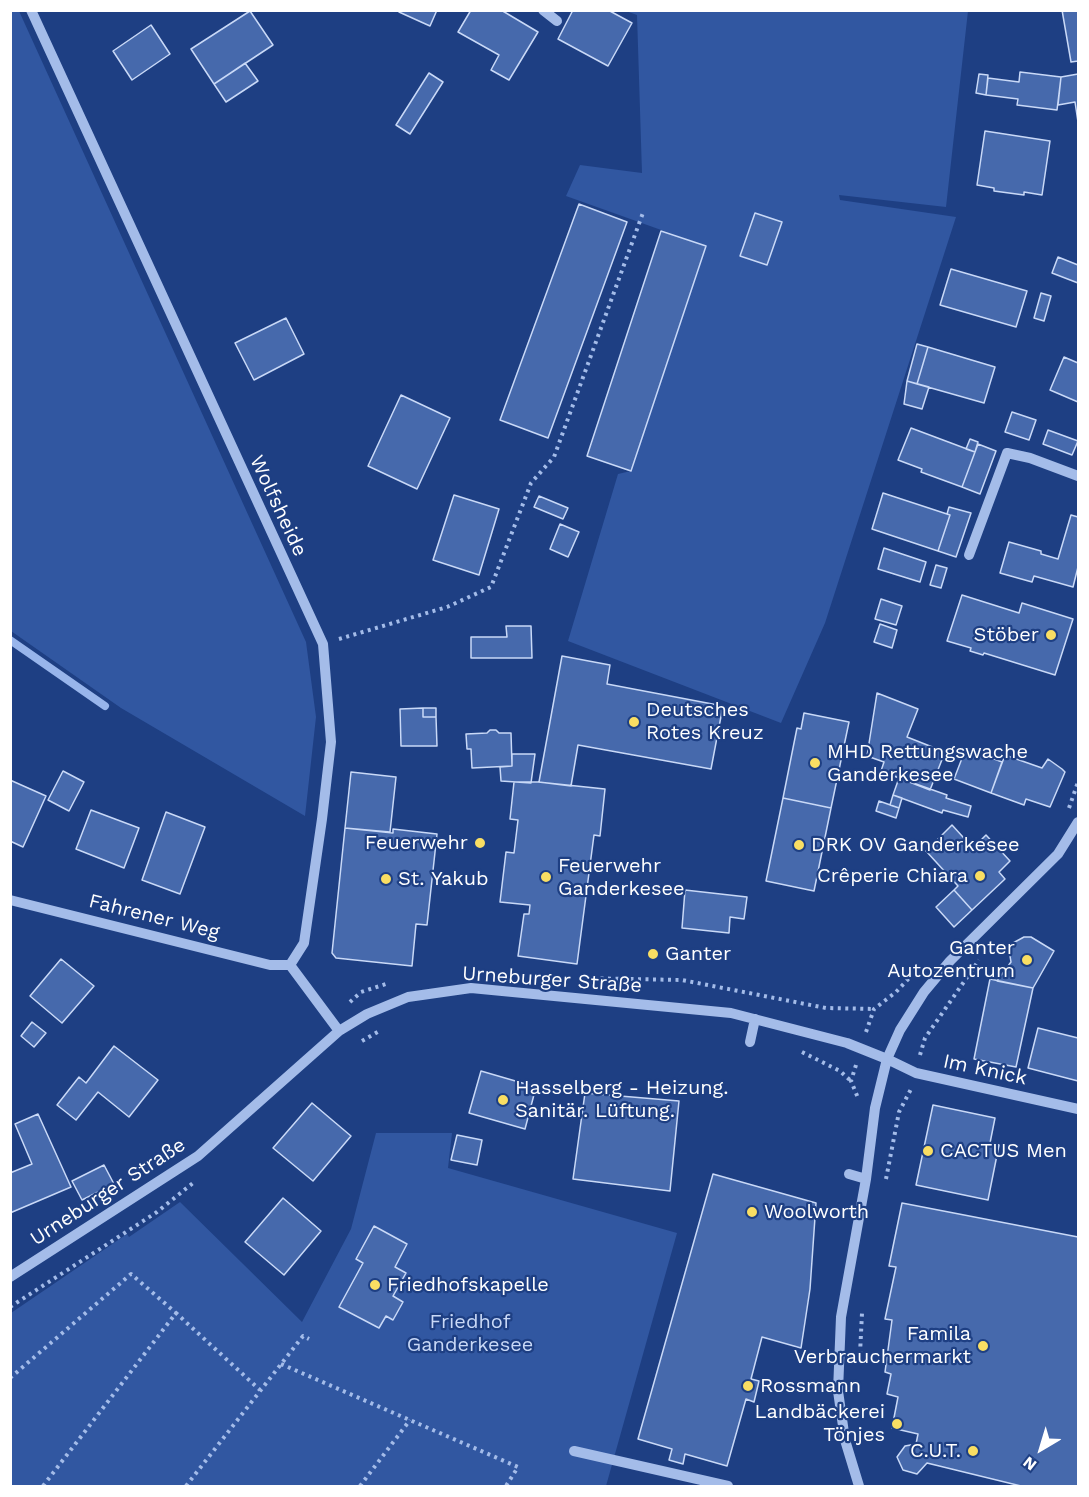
<!DOCTYPE html>
<html>
<head>
<meta charset="utf-8">
<style>
  body { margin:0 }
  #map { position:relative; width:1089px; height:1497px; overflow:hidden; background:#1e3f83; font-family:"Work Sans",sans-serif }
  canvas { display:block }
  .frame { position:absolute; inset:0; border:12px solid #fff; pointer-events:none }
  .north { position:absolute; left:1011px; top:1419px; width:60px; height:60px; -webkit-text-stroke:4px #1e3f83; paint-order:stroke; rotate:218deg; font-size:16px; font-weight:700; line-height:24px; text-align:center; color:#fff }
  .north::after { content:''; display:block; margin:auto; width:21px; height:27px; background:#fff; clip-path:polygon(50% 0,100% 100%,50% 72%,0 100%) }
</style>
</head>
<body>
<div id="map">
<canvas width="1089" height="1497"></canvas>
<div class="frame"></div>
<div class="north">N</div>
</div>
<script>
const g = document.querySelector('canvas').getContext('2d');
g.lineJoin = 'round';
function fillPath(path, color) {
  g.fillStyle = color;
  g.fill(path, 'evenodd');
}
function trace(path, color, width, dash) {
  g.strokeStyle = color;
  g.lineWidth = width;
  g.lineCap = dash ? 'butt' : 'round';
  g.setLineDash(dash || []);
  g.stroke(path);
}
function drawText(font, color, halo, rows, align = 'center') {
  g.font = font + ' "Work Sans",sans-serif';
  g.lineWidth = 4.5;
  g.setLineDash([]);
  g.textBaseline = 'middle';
  g.strokeStyle = halo;
  g.fillStyle = color;
  for (const [text, x, y, turn = 0] of rows) {
    g.save();
    g.translate(x, y);
    g.rotate((+turn || 0) * Math.PI / 180);
    g.textAlign = isNaN(turn) ? turn : align;
    if (halo) g.strokeText(text, 0, 0);
    g.fillText(text, 0, 0);
    g.restore();
  }
}
fillPath(new Path2D(`
  M19,11l287,631 10,75 -11,99 -184,-108 -110,-77 -1,-620z
  M626,11h342l-22,196 -107,-12 1,5 116,17 -131,406 -44,100 -213,-82 50,-167 13,-3 75,-225 -140,-50 14,-31 62,8 -5,-158z
  M376,1133h76l-4,35 229,65 -71,253h-595v-173l116,-79 2,3 51,-35 122,120 49,-93z`), '#3157a1');
trace(new Path2D(`
  M10,640l95,66`), '#98b5eb', 8);
const building = new Path2D(`
  M400,10h37l-7,16 -31,-14z
  M471,10h30l37,22 -29,48 -18,-10 8,-15 -41,-23z
  M573,10h35l24,13 -24,43 -50,-27z
  M1062,10h16v51l-7,1z
  M250,11l23,34 -59,39 -23,-35z
  M151,25l19,29 -38,26 -19,-29z
  M245,63l13,18 -32,21 -12,-18z
  M1020,72l41,5 -4,33 -40,-5 1,-6 -32,-4 2,-17 31,4z
  M429,73l14,9 -33,52 -14,-9z
  M979,74l9,1 -2,20 -10,-2z
  M1078,74v48l-3,-20 -17,3 3,-28z
  M985,131l65,10 -8,54 -18,-3v3l-30,-4v-3l-17,-3z
  M579,204l48,18 -79,216 -48,-18z
  M755,213l27,9 -15,43 -27,-9z
  M661,231l45,15 -75,225 -44,-15z
  M1058,257l20,8v18l-26,-10z
  M951,269l76,22 -11,36 -76,-22z
  M1041,293l10,3 -7,25 -10,-3z
  M286,318l18,36 -50,26 -19,-37z
  M917,344l11,3 -11,37 -10,-3z
  M928,347l67,20 -11,36 -67,-19z
  M1064,357l14,6v39l-28,-12z
  M907,381l22,6 -7,22 -18,-5z
  M401,395l49,23 -33,71 -49,-23z
  M1012,412l24,8 -7,20 -24,-8z
  M911,428l64,24 -13,35 -41,-15 1,-3 -24,-9z
  M1048,430l30,11 -6,14 -29,-11z
  M970,439l8,3 -3,10 -9,-3z
  M978,444l18,7 -16,43 -18,-7z
  M883,493l67,22 -12,36 -66,-22z
  M454,495l45,14 -20,66 -46,-15z
  M539,496l29,12 -5,11 -29,-12z
  M949,507l22,6 -15,44 -18,-6 12,-36 -3,-1z
  M1071,515l7,2v50l-5,20 -39,-11 -2,6 -32,-9 9,-31 32,9v3l17,5z
  M560,524l19,8 -11,25 -18,-8z
  M884,548l42,14 -6,20 -42,-13z
  M936,565l11,3 -6,20 -11,-3z
  M962,595l57,18 3,-10 51,16 -18,56 -71,-22 -1,2 -13,-4 1,-3 -24,-7z
  M881,599l21,7 -6,19 -21,-6z
  M880,624l17,6 -5,18 -18,-6z
  M506,626h25l1,32h-61v-21h36z
  M562,656l48,9 -3,19 116,22 -12,63 -133,-24 -7,41 -32,-4z
  M877,693l41,16 -11,28 38,15 -15,38 -49,-19 3,-9 -17,-6z
  M423,708v9h13l1,29h-36l-1,-37z
  M423,708h13v9h-13z
  M804,713l45,9 -18,86 -48,-10 14,-70 4,1z
  M490,730h6l3,3h12l1,33 -40,2 -1,-19h-4l-1,-15 21,-1z
  M966,748l36,14 -11,31 -37,-14z
  M512,754h23l-4,29 -30,-2 -1,-14 12,-1z
  M1005,755l37,13 6,-9 14,10 3,3 -15,35 -24,-8 -2,6 -33,-12z
  M63,771l21,11 -15,29 -21,-11z
  M351,772l45,5 -6,55 -45,-4z
  M899,778l48,17 -1,3 25,8 -3,11 -25,-7 -1,3 -49,-18z
  M10,780l36,16 -23,51 -13,-6z
  M514,782h24l67,7 -5,47 -6,-1 -17,129 -59,-8 6,-42h5l1,-9 -30,-3 6,-50 8,1 4,-33 -8,-1z
  M893,795l9,3 -3,10 -9,-3z
  M783,798l48,10 -17,83 -48,-10z
  M879,801l20,7 -3,10 -20,-7z
  M91,810l48,18 -15,40 -48,-19z
  M166,812l39,15 -25,67 -38,-14z
  M952,825l21,23 13,-13 24,26 -11,11 6,7 -33,31 -18,-20 4,-4 -32,-35z
  M345,828l48,5v-4l44,5 -10,91 -11,-1 -4,42 -76,-8 -4,-5z
  M685,890l62,7 -3,22 -14,-2 -1,16 -47,-5z
  M954,890l18,20 -18,17 -18,-20z
  M1024,937h7l23,14 -21,37 -36,-7 14,-19 -2,-12 4,-7z
  M61,959l33,27 -32,37 -32,-27z
  M990,979l43,9 -17,79 -42,-8z
  M32,1022l14,11 -12,14 -13,-11z
  M1038,1028l40,10v43l-50,-13z
  M114,1046l44,34 -29,37 -31,-25 -22,28 -19,-15 22,-28 7,6z
  M481,1071l55,16 -11,42 -56,-16z
  M585,1093l94,8 -9,90 -97,-12z
  M312,1103l39,33 -38,45 -40,-33z
  M933,1105l62,13 -5,25 9,2 -11,55 -72,-15z
  M38,1114l33,73 -61,26v-40l22,-9 -17,-40z
  M457,1135l25,5 -5,25 -26,-5z
  M104,1165l10,19 -32,16 -10,-19z
  M713,1174l103,29 -6,86 -9,59 -39,-11 -11,42 8,2 -5,21 -8,-3 -19,67 -42,-12 -2,10 -14,-4 3,-11 -34,-10z
  M283,1198l38,33 -37,44 -39,-33z
  M902,1203l176,34v249h-57l-94,-23 -10,11 -14,-4 -6,-13 8,-11 11,-2 2,-10 -26,-6 6,-31 -11,-3 4,-20 -6,-2 7,-52 -7,-1 11,-52 -7,-1z
  M374,1226l33,18 -12,23 11,6 -13,23 10,6 -10,18 -7,-4 -7,12 -40,-21 24,-44 -7,-4z`);
fillPath(building, '#4669ac');
trace(building, '#c9d9f7', 1.5);
trace(new Path2D(`
  M339,639l108,-32 44,-20 40,-104 23,-26 90,-247
  M1069,808l9,-26
  M578,978l104,2 144,28 48,1
  M350,1002l11,-10 25,-8
  M866,1032l8,-23 22,-17 15,-16
  M362,1041l19,-11
  M802,1052l38,19 11,10
  M920,1055l5,-17 54,-78
  M856,1065l-5,16 7,17
  M886,1179l13,-67 12,-23
  M10,1307l147,-95 36,-29
  M860,1354l2,-41
  M281,1364l237,103 -12,19
  M10,1378l121,-104 45,39
  M43,1486l133,-173 84,77
  M186,1486l117,-150 6,3
  M360,1486l50,-66`), '#a4bce9', 4, [3, 4.5]);
trace(new Path2D(`
  M31,10l292,634 8,98 -9,77 -18,124 -14,22
  M543,10l14,11
  M969,555l38,-102 23,5 48,18
  M10,900l260,65h20
  M290,965l49,66
  M750,1042l5,-23
  M849,1174l17,5
  M10,1277l188,-121 141,-125 28,-17 41,-17 63,-9 260,25 116,30 40,16 29,14 162,36
  M574,1451l154,35
  M859,1486l-14,-46 -7,-49 3,-74 25,-138 9,-71 12,-49 13,-29 24,-38 26,-31 108,-107 20,-32`), '#a4bce9', 10);
for (const [x, y, r, color] of [
  [1051,635,6,"#f9de63"],
  [634,722,6,"#f9de63"],
  [815,763,6,"#f9de63"],
  [480,843,6,"#f9de63"],
  [799,845,6,"#f9de63"],
  [980,876,6,"#f9de63"],
  [546,877,6,"#f9de63"],
  [386,879,6,"#f9de63"],
  [653,954,6,"#f9de63"],
  [1027,960,6,"#f9de63"],
  [503,1100,6,"#f9de63"],
  [928,1151,6,"#f9de63"],
  [752,1212,6,"#f9de63"],
  [375,1285,6,"#f9de63"],
  [983,1346,6,"#f9de63"],
  [748,1386,6,"#f9de63"],
  [897,1424,6,"#f9de63"],
  [973,1451,6,"#f9de63"]
]) {
  const dot = new Path2D();
  dot.arc(x, y, r, 0, 2 * Math.PI);
  g.fillStyle = color;
  g.fill(dot);
  trace(dot, '#1e3f83', 2);
}
drawText('20px', '#fff', '#1e3f83', [
  ["Wolfsheide",278,506,65],
  ["Fahrener Weg",154,917,14],
  ["Urneburger Straße",552,980,4],
  ["Im Knick",985,1070,12],
  ["Urneburger Straße",108,1192,-33]
]);
drawText('20px', '#fff', '#1e3f83', [
  ["Stöber",1039,635,"right"],
  ["Deutsches",646,710],
  ["Rotes Kreuz",646,733],
  ["MHD Rettungswache",827,752],
  ["Ganderkesee",827,775],
  ["Feuerwehr",468,843,"right"],
  ["DRK OV Ganderkesee",811,845],
  ["Feuerwehr",558,866],
  ["Ganderkesee",558,889],
  ["Crêperie Chiara",968,876,"right"],
  ["St. Yakub",398,879],
  ["Ganter",1015,948,"right"],
  ["Autozentrum",1015,971,"right"],
  ["Ganter",665,954],
  ["Hasselberg - Heizung.",515,1088],
  ["Sanitär. Lüftung.",515,1111],
  ["CACTUS Men",940,1151],
  ["Woolworth",764,1212],
  ["Friedhofskapelle",387,1285],
  ["Famila",971,1334,"right"],
  ["Verbrauchermarkt",971,1357,"right"],
  ["Rossmann",760,1386],
  ["Landbäckerei",885,1412,"right"],
  ["Tönjes",885,1435,"right"],
  ["C.U.T.",961,1451,"right"]
], 'left');
drawText('20px', '#c9d9f7', '#1e3f83', [
  ["Friedhof",470,1322],
  ["Ganderkesee",470,1345]
]);
</script>
</body>
</html>
